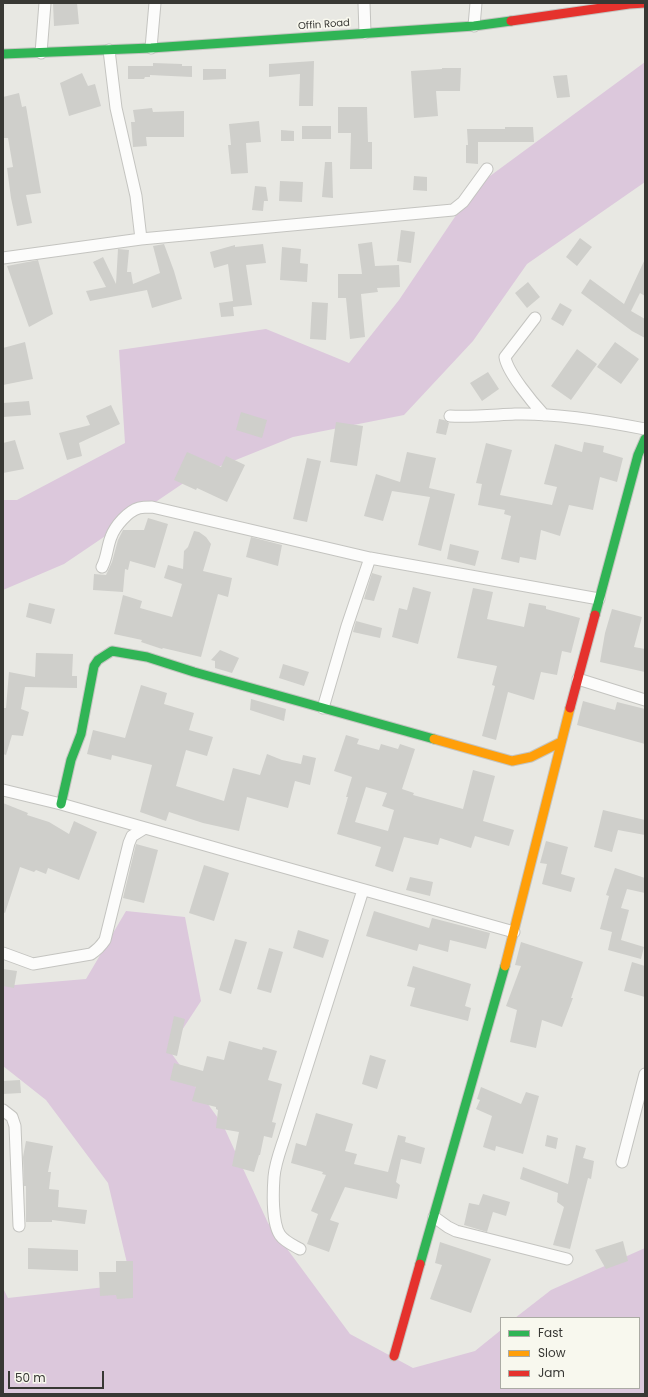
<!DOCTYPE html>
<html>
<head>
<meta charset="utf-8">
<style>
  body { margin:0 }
  #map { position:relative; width:648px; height:1397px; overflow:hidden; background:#e8e8e3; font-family:Poppins,sans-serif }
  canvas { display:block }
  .frame { position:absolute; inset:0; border:4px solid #383834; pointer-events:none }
  .legend { position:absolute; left:500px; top:1317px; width:140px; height:72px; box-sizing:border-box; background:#f8f8ee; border:1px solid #ababa4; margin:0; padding:5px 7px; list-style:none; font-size:12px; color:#383834 }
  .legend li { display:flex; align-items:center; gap:8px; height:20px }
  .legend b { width:20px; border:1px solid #ababa4 }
  .scale { position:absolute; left:8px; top:1371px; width:96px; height:18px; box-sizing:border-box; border:2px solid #383834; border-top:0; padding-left:5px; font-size:12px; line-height:14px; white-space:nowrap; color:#383834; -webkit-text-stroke:3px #f8f8ee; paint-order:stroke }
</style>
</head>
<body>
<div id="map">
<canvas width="648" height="1397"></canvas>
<div class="frame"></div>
<ul class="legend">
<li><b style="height:5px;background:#30b455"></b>Fast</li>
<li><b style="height:5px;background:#ff9f0a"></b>Slow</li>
<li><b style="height:5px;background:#e5322d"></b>Jam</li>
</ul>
<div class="scale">50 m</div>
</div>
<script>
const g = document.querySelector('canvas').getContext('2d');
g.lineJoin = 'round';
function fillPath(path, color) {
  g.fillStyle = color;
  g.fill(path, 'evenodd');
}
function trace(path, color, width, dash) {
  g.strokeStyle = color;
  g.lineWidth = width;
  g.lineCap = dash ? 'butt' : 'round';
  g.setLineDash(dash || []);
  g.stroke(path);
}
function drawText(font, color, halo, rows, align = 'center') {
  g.font = font + ' Poppins,sans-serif';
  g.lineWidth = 3.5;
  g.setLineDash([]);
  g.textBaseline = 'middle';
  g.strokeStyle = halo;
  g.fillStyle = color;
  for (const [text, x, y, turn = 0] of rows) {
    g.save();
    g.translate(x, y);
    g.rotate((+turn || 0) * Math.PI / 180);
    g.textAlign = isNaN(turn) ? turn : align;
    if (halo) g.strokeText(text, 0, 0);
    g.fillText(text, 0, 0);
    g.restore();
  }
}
fillPath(new Path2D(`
  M645,62v120l-118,82 -54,77 -69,74 -111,22 -102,41 -127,86 -61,26v-90h14l108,-57 -6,-93 147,-21 83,34 50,-63 76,-113z
  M126,911l59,6 16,84 -32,49 54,75 45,98 82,111 63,34 62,-17 26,-21v58h138v-70h-124l36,-28 94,-42v146h-642v-106l5,10 124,-14 -24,-101 -62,-83 -43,-34v-80l83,-7z`), '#dcc8dc');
fillPath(new Path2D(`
  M53,3h24l2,21 -25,2z
  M314,61l-1,45h-14l1,-32 -31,3v-13z
  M153,63l29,1v2h10v11l-42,-2v2h-5l-1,2h-16v-13h25z
  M442,68h19l-1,23h-24l2,25 -24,2 -3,-47 31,-2z
  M203,69h23v10l-23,1z
  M82,73l6,13 7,-2 6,22 -32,10 -9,-33z
  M567,75l3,22 -13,1 -4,-22z
  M19,93l3,14 4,-1 15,87 -15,2 6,28 -15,3 -6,-28 -4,-30 6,-1 -5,-29h-4l-1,-7v-34z
  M338,107h29l1,35h4v27h-22l1,-36h-13z
  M152,108l1,4 31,-1v26h-38l1,9 -14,1 -2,-25h4l-2,-12z
  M259,121l2,21 -15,1 2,30 -17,1 -3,-29h3l-2,-21z
  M302,126h29v13h-29z
  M505,127h28l1,15h-56v22l-12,-1v-18h2l-1,-16h38z
  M281,130l13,1v10h-13z
  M325,162h7l1,36 -11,-1z
  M414,176l13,1v14l-14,-1z
  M280,181l23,1 -1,20 -23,-1z
  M255,186l11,1 2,14h-4l-1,10 -11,-1z
  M401,230l14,2 -4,31 -14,-2z
  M580,238l12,9 -15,19 -11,-9z
  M372,242l3,24 24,-1 1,22 -23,1 1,4 -17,2 4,43 -15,2 -4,-41h-8v-24h24l-4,-30z
  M164,244l10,27 8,28 -30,9 -5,-18 -57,11 -4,-10 20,-4 -13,-25 10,-5 13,27 2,-35 11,1 -2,22h4l2,12 27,-11 -7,-27z
  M263,244l3,19 -20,2 6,40 -19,2 1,9 -13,1 -2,-14 14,-2 -5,-37 -14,4 -4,-16 25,-7v2z
  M282,247l19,2 -1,14 8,1 -1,18 -27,-2z
  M645,259v37l-5,-3 -9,18 14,8v19l-13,-7 -51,-38 9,-14 34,25z
  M38,260l15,54 -24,13 -22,-61z
  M528,282l12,15 -13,11 -12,-15z
  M312,302l16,1 -2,37 -16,-1z
  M560,303l12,7 -9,16 -12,-7z
  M25,342l8,37 -30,6v-37z
  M615,342l24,17 -18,25 -24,-17z
  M577,349l20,15 -26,36 -20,-14z
  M488,372l11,17 -17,12 -12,-18z
  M29,401l2,14 -28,2v-14z
  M111,405l9,19 -41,19 3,13 -15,4 -8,-27 31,-8 -4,-9z
  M241,412l26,8 -5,18 -26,-8z
  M439,419l5,1 5,3 -3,12 -10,-2z
  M336,422l27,4 -6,40 -27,-4z
  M15,440l9,29 -21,4v-30z
  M584,442l20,4 -1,6 20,6 -6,24 -17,-5 -7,33 -24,-5 -9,31 -19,-6 -5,30 -16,-3 -1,6 -18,-4 10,-43 -7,-2 1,-4 -27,-5 4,-21 -6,-1 10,-40 26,7 -12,45 52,10 5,-18 -13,-3 11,-40 27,8z
  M187,452l34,15 5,-11 19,9 -18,37 -30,-14 -1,2 -22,-10z
  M407,452l29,6 -7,30 26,6 -14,57 -23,-6 12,-48 -38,-6 -9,30 -19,-5 12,-42 24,8z
  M307,458l14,3 -14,61 -14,-3z
  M148,518l20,6 -13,44 -25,-7 -2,9 -3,-1 -2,23 -30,-2 1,-16 12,1 6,-13 6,-22 5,-10h21z
  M194,531l5,1 7,5 5,7 -8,27 29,7 -4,19 -10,-3 -17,63 -38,-9 -1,1 -21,-7 1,-2 -28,-6 9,-39 19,6 -2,7 32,9 10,-33 -18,-6 4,-13 15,4 1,-18 4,-4z
  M251,537l31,8 -4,21 -32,-9z
  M450,544l29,7 -4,15 -28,-7z
  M372,573l10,3 -8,25 -10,-2z
  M413,587l18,5 -13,52 -26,-7 7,-29 8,2z
  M473,588l20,4 -6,27 37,8 5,-24 17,3v3l34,9 -9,35 -9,-2 -5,24 -16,-3 -7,28 -26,-8 -12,48 -14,-4 13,-50 -3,-1 5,-19 -40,-8z
  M29,603l26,6 -4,15 -25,-7z
  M612,609l30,8 -8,30 11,2v23l-45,-10 5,-29z
  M356,621l26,7 -2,10 -27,-6z
  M220,650l19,8 -7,15 -17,-5v-7l-4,-1z
  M36,653l37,1 -1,22h5v12l-52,-1 -4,22 8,3 -6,24 -11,-1 -6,20 -3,-1v-46h3l3,-36 26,5z
  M283,664l26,8 -5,14 -25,-8z
  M141,685l26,8 -3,11 30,9 -5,17 24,7 -6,19 -21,-6 -10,36 48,15 9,-33 27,7 7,-21 15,6 19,4 2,-9 13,3 -6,27 -15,-4 -7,27 -41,-11 -8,34 -36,-8 -34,-11 -3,9 -26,-9 12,-47 -40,-10 -1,5 -24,-6 6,-24 32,8z
  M251,699l35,10 -2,12 -34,-11z
  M583,701l32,9 2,-8 28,7v35l-68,-19z
  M346,735l13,4 -2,5 22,6 2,-6 17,5 2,-5 15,5 -13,40 12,4 -1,2 50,14 10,-39 22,6 -12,45 31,9 -5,16 -34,-10 -4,12 -31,-10 -2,7 -34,-8 -11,35 -18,-6 6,-19 -44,-13 11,-37h-2l6,-20 -18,-6zM366,787l21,6 -5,13 12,4 -6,21 -33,-9z
  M3,803l25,10 -1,2 22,7 20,12 5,-13 23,11 -18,48 -31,-12 -2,6 -10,-4 -2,2 -14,-5 -15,46 -2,-1z
  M603,810l42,10v15l-27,-5 -6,22 -18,-5z
  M546,841l22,6 -7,27 14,4 -4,14 -29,-8 5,-20 -7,-1z
  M136,844l22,6 -14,53 -21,-5z
  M204,865l25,8 -15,48 -25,-8z
  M615,868l30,10v15l-18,-4 -6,19 8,2 -8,30 23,7 -3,12 -33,-9 4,-18 -12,-3 9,-33 -3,-1z
  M410,877l23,5 -3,14 -24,-6z
  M374,911l55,17 3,-10 58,15 -4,16 -36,-9 -2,12 -29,-8 -2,7 -51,-15z
  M298,930l31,10 -6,18 -30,-10z
  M235,939l12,3 -16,52 -12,-4z
  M521,942l62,20 -12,36h2l-11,29 -20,-7 -6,28 -26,-6 7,-32 -11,-4 15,-40 -6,-1z
  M269,948l14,4 -12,41 -14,-4z
  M632,962l13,4v31l-21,-6z
  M413,966l58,18 -6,22 6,2 -3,13 -58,-15 5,-18 -8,-2z
  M3,969l14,2 -3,17 -11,-2z
  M174,1016l11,3 -8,37 -11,-3z
  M229,1041l33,9 1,-3 14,4 -9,29 14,4 -10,38 4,1 -4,15 -8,-2 -4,19h-1l-5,17 -22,-6 7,-34 -23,-4 2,-18 -2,-1v-2l-24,-6 4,-14 -26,-7 4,-17 29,8 4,-15 17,4z
  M370,1055l16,5 -9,29 -15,-5z
  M20,1080l1,13 -18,1v-13z
  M481,1087l40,17 5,-12 13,4 -16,58 -27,-8 -1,5 -12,-4 9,-31 -16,-7 4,-9 -3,-1z
  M316,1113l37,11 -8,27 12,3 -3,10 34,8 10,-37 8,2 -1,5 20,6 -4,16 -20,-5 -5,23 4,3 -3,14 -52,-12 -15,33 9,3 -10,29 -22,-8 11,-30 -7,-3 15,-36 -4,-1 1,-2 -32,-9 5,-20 10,3z
  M547,1135l11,3 -2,11 -11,-3z
  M26,1141l27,5 -5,26h3l-2,17 10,1 -1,17 29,3 -2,14 -33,-4v2h-26v-36h-2l-1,-29z
  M576,1145l10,3 -3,10 11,3 -3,18 -3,-1 -18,71 -17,-4 11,-38 -7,-5 1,-9 -38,-14 3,-12 45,17z
  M483,1194l27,8 -4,14 -13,-4 -6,20 -23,-7 5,-22 10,2z
  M623,1241l5,20 -22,8 -11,-19z
  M440,1242l51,17 -20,54 -41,-14 12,-34 -7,-2z
  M28,1248l50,2v21l-50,-2z
  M116,1261h17v37l-16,1 -1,-4 -16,1 -1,-24h17z`), '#cfcfcb');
const street = new Path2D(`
  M364,3l1,30
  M474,26l2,-23
  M151,48l4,-45
  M109,50l7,58 20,88 5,43
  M41,53l4,-50
  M3,258l138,-19 312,-29 10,-8 24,-33
  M535,318l-30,39c2,15 28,46 39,58
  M450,416c22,1 43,-1 65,-2 41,-1 90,7 130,15
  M102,567c5,-9 5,-20 9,-30 4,-11 17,-26 28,-29 4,-1 9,-1 13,-1l218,51 229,41
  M578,679l67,21
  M323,708l24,-82 23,-68
  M3,790l58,14 172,49 281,79
  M3,953l30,11 58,-10c6,-4 10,-8 14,-14l24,-97 3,-7 13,-8
  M3,1110l9,7 3,9 4,100
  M622,1162l23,-88
  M434,1217l14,10 8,4 111,28
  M300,1249c-7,-4 -15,-7 -20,-14 -8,-12 -7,-44 -6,-58 1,-13 6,-26 10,-38l79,-249`);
const fast = new Path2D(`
  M3,54l148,-6 323,-22 37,-5
  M595,615l43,-160 7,-16
  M61,804l10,-44 10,-26 13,-68 4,-6 14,-9 35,6 47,15 240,67
  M420,1264l85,-298`);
const slow = new Path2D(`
  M434,739l78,22 19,-4 30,-15
  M505,966l65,-258`);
const jam = new Path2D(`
  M511,21l118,-17 16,-1
  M570,708l25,-93
  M394,1356l26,-92`);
trace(street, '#c4c4c0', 13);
trace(fast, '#c4c4c0', 11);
trace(slow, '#c4c4c0', 11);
trace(jam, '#c4c4c0', 11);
trace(street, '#fcfcfb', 11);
trace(fast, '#30b455', 9);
trace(slow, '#ff9f0a', 9);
trace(jam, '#e5322d', 9);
drawText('10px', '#383834', '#f8f8ee', [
  ["Offin Road",324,25,-4]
]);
</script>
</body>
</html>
